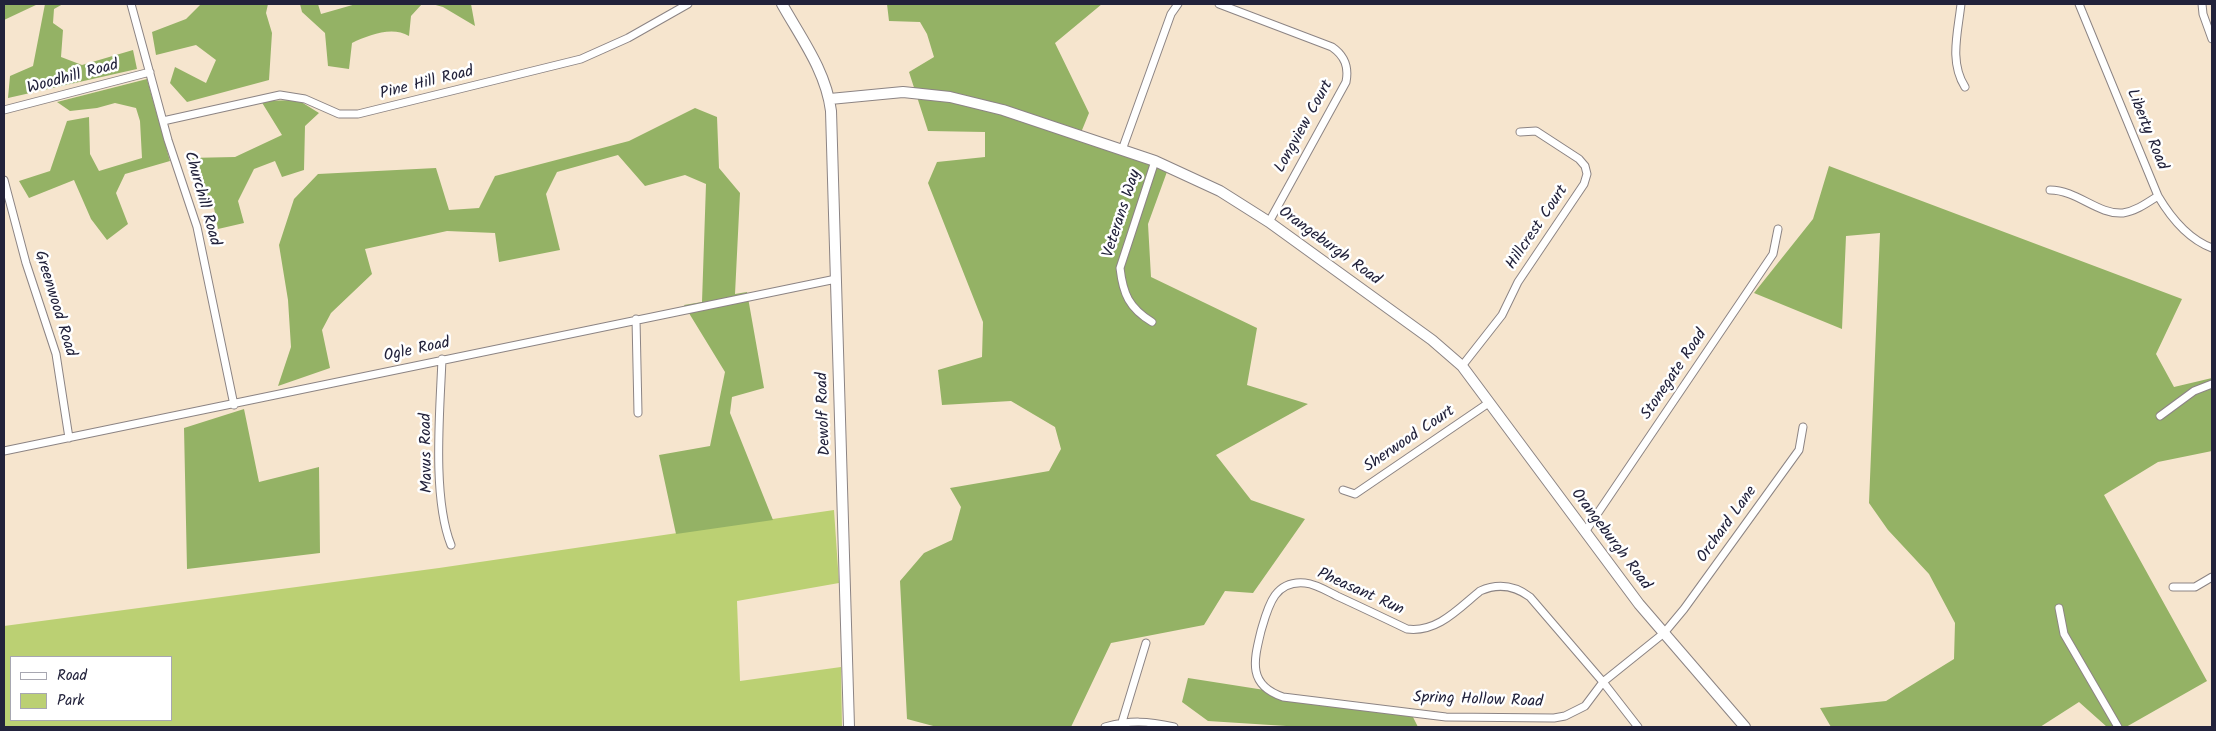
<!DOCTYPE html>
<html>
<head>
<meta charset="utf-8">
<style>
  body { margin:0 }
  #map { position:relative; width:2216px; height:731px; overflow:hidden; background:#f6e5ce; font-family:Kalam,sans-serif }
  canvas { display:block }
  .frame { position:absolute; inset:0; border:5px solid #22223b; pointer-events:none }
  .legend { position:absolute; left:10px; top:656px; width:162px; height:65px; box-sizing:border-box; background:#fff; border:1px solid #a7a7b1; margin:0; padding:6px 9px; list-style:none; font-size:15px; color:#22223b }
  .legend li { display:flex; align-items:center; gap:10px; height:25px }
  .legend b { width:25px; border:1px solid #a7a7b1 }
</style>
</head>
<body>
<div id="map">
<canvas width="2216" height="731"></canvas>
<div class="frame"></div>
<ul class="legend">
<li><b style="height:6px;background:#fff"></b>Road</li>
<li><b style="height:14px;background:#bbd073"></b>Park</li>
</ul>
</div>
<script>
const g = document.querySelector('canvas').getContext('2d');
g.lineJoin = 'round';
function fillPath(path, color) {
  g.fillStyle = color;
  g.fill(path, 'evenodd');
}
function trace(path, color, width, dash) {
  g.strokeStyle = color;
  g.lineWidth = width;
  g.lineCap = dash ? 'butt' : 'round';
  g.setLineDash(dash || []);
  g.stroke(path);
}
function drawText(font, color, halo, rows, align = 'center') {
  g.font = font + ' Kalam,sans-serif';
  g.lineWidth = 5;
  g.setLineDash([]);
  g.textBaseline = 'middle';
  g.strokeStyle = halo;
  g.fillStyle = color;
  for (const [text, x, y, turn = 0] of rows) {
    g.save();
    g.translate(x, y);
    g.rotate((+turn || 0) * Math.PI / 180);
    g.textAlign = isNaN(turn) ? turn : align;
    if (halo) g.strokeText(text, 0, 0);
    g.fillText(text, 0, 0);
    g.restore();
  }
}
fillPath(new Path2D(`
  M834,510l5,73 -102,18 3,80 101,-14 1,60h-838v-101l435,-58zM11,657h160v63h-160z`), '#bbd073');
fillPath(new Path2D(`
  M4,4h34l-34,16z
  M45,4h18l-9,5 -1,14 10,7 -2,27 21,8 51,-15 4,19 -129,29 2,-22 23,-10z
  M201,4h67l-2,9 6,20 -3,47 -82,22 -17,-19 5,-16 31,16 10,-23 -20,-15 -40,10 -4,-23 34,-13z
  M300,4h18l3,10 35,-10h66l-11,12 -2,20c-17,-10 -40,-1 -57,7l-3,26 -21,-3 -3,-33 -23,-21z
  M432,4h39l4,22 -32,-19z
  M887,4h215l-47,39 34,70 -9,22 88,34 -20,55 3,53 106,51 -10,57 61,19 -92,51 35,45 54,19 -52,74 -28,-2 -21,34 -93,18 -40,84h-134l-30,-8 -7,-138 24,-28 28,-13 9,-33 -11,-19 99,-17 12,-22 -6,-22 -44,-26 -69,4 -4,-35 44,-13 1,-35 -55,-139 9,-21 48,-5v-25l-57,-1 -19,-59 25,-15 -7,-23 -7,-12 -31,-1z
  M147,79l23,82 -45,13 -9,19 12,31 -21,16 -16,-21 -17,-39 -45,18 -10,-17 31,-10 17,-50 22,-4 1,37 9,17 43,-13 -2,-37 -4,-13 -21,-5 -18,5 -27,3 -13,-9z
  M298,100l21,13 -14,13 -1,44 -22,7 -7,-16 -21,8 -16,32 6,22 -26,6 -6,-32 -15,-4 -9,-35 47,-1 47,-22 -21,-34z
  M695,108l22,9 2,51 21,25 -5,101 12,-2 17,96 -32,9 -2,16 43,107 -97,14 -17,-79 51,-9 15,-74 -41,-67 18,-3 4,-118 -21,-9 -40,11 -27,-31 -61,17 -11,22 14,56 -61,12 -4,-29 -48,-2 -82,18 7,25 -41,39 -9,17 8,38 -52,18 13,-39 -3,-47 -9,-55 15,-46 24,-25 118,-6 13,42 30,-2 16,-32 134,-35z
  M1829,166l353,133 -26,55 18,33 38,-9v73l-54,11 -54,33 103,186 -81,46h-19l-28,-25 -39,25h-209l-11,-19 66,-7 68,-42 1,-36 -26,-49 -41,-44 -19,-27 11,-270 -34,3 -4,93 -88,-36 59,-74z
  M244,409l15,73 60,-15 1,86 -133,16 -3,-141z
  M1188,678l223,35 7,14h-116l-94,-6 -26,-19z`), '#94b265');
const street = new Path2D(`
  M131,4l37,136 29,87 37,178
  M1219,4l113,43c13,9 17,20 14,35l-77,140
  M1961,4c-3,28 -12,58 4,83
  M2079,4l79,192c13,22 30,43 54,52
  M2202,4l1,10 9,25
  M4,110l146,-38
  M163,121l117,-26 25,4 34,15h19l223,-55 47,-21 60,-34
  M1122,150l49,-136 7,-10
  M4,180l22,83 30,91 13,84
  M2050,190c27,0 48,25 73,23 13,-2 24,-10 35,-17
  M636,319l2,94
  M1152,322c-23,-14 -29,-28 -32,-54l35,-107
  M442,359c-2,52 -10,138 9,186
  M1462,366l40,-51 16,-33 66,-98 3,-10 -2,-8 -6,-7 -43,-28 -16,1
  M2160,416l34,-25 18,-7
  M4,451l832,-172
  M1343,490l12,4 135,-92
  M1585,532l188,-278 5,-25
  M2173,587h22l17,-10
  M2059,608l5,26 54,93
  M1122,722l24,-79
  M1105,727c26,-7 42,-6 69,0
  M1638,727l-35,-45 -73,-85c-16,-12 -32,-14 -50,-6 -22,18 -43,42 -73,38 -23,-11 -46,-22 -70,-33 -10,-5 -21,-12 -32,-13 -31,-3 -37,24 -44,48 -7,29 -14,54 22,66l163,20 108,1 11,-2 20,-10 18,-24 61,-49 20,-24 115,-159 4,-23`);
const secondary = new Path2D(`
  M782,4c19,34 44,67 49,107l18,616
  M830,99l73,-7 47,5 53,13 152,51 65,30 49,31 163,118 30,26 177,238 106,123`);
trace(street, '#8c8484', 9);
trace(secondary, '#8c8484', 12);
trace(street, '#fff', 7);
trace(secondary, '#fff', 10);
drawText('16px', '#22223b', '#fff', [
  ["Woodhill Road",73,78,-15],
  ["Pine Hill Road",427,84,-14],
  ["Longview Court",1305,127,-61],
  ["Liberty Road",2146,130,68],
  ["Churchill Road",201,199,74],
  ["Veterans Way",1123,214,-72],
  ["Hillcrest Court",1538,228,-56],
  ["Orangeburgh Road",1329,247,36],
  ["Greenwood Road",54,304,73],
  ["Ogle Road",417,351,-12],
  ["Stonegate Road",1675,375,-56],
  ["Dewolf Road",825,414,-92],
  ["Sherwood Court",1410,440,-34],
  ["Mavus Road",428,453,-91],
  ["Orchard Lane",1728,525,-54],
  ["Orangeburgh Road",1610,540,53],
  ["Pheasant Run",1360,593,24],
  ["Spring Hollow Road",1478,701,2]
]);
</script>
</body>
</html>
